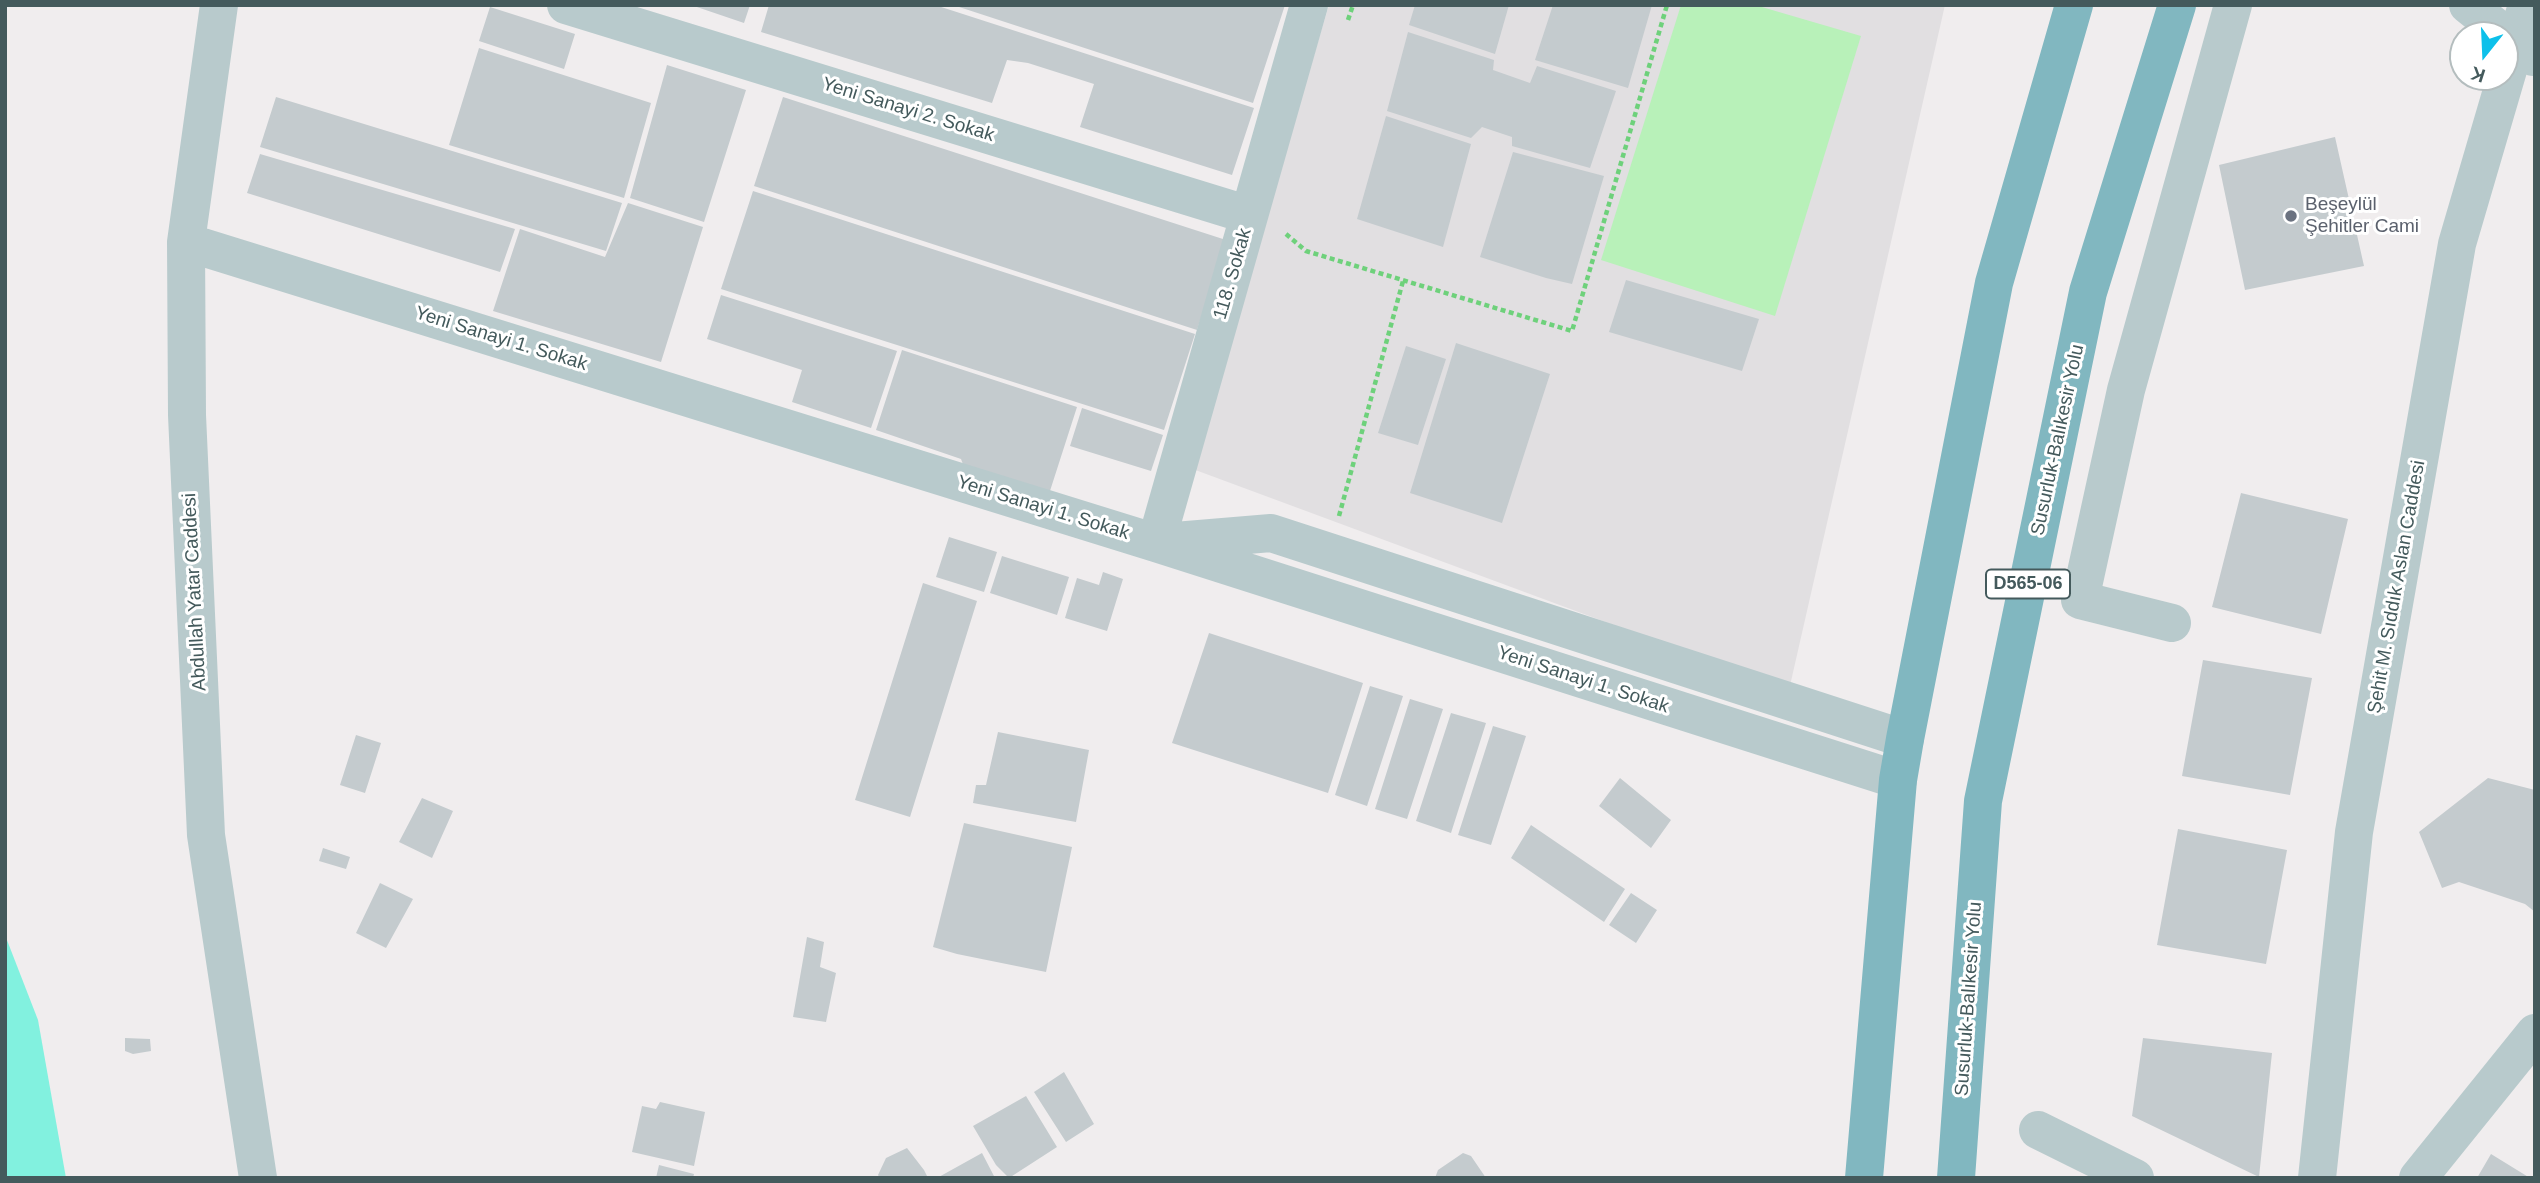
<!DOCTYPE html>
<html>
<head>
<meta charset="utf-8">
<style>
  body { margin:0 }
  #map { position:relative; width:2540px; height:1183px; overflow:hidden; background:#f0edee; font-family:Helvetica,sans-serif }
  canvas { display:block }
  .frame { position:absolute; inset:0; border:7px solid #445a5c; pointer-events:none }
  .north { position:absolute; left:2449px; top:21px; width:70px; height:70px; box-sizing:border-box; background:#fff; border:2px solid #b4bdbe; border-radius:50%; rotate:198deg; font-size:19px; font-weight:700; line-height:28px; text-align:center; color:#445a5c }
  .north::after { content:''; display:block; margin:auto; width:24px; height:32px; background:#0dc0ea; clip-path:polygon(50% 0,100% 100%,50% 72%,0 100%) }
</style>
</head>
<body>
<div id="map">
<canvas width="2540" height="1183"></canvas>
<div class="frame"></div>
<div class="north">K</div>
</div>
<script>
const g = document.querySelector('canvas').getContext('2d');
g.lineJoin = 'round';
function fillPath(path, color) {
  g.fillStyle = color;
  g.fill(path, 'evenodd');
}
function trace(path, color, width, dash) {
  g.strokeStyle = color;
  g.lineWidth = width;
  g.lineCap = dash ? 'butt' : 'round';
  g.setLineDash(dash || []);
  g.stroke(path);
}
function drawText(font, color, halo, rows, align = 'center') {
  g.font = font + ' Helvetica,sans-serif';
  g.lineWidth = 6;
  g.setLineDash([]);
  g.textBaseline = 'middle';
  g.strokeStyle = halo;
  g.fillStyle = color;
  for (const [text, x, y, turn = 0] of rows) {
    g.save();
    g.translate(x, y);
    g.rotate((+turn || 0) * Math.PI / 180);
    g.textAlign = isNaN(turn) ? turn : align;
    if (halo) g.strokeText(text, 0, 0);
    g.fillText(text, 0, 0);
    g.restore();
  }
}
fillPath(new Path2D(`
  M1329,5h616l-156,685 -599,-222z`), '#e1dfe1');
fillPath(new Path2D(`
  M1681,5h74l106,31 -86,280 -174,-56z`), '#b8f1b9');
fillPath(new Path2D(`
  M5,935l33,85 28,158h-61z`), '#82f1df');
fillPath(new Path2D(`
  M691,5h59l-6,18z
  M769,5h166l319,103 -22,67 -152,-48 14,-43 -66,-21 -21,-3 -15,43 -231,-71z
  M953,5h332l-32,98z
  M1415,5h94l-14,49 -86,-29z
  M1553,5h99l-24,83 -93,-28z
  M490,7l85,27 -11,35 -85,-28z
  M1408,32l86,28 -1,10 37,13 7,-17 79,25 -26,77 -78,-22v-9l-30,-10 -11,11 -84,-27z
  M479,48l172,55 -27,95 -175,-53z
  M667,65l79,25 -42,132 -74,-24z
  M276,97l346,106 -16,48 -346,-104z
  M783,97l443,143 -29,90 -443,-144z
  M1386,116l85,28 -28,103 -86,-28z
  M2335,137l29,129 -119,24 -26,-125z
  M1513,152l91,24 -32,108 -26,-6 -66,-21z
  M260,154l255,75 -15,43 -253,-79z
  M753,191l442,143 -31,96 -443,-141z
  M628,203l75,24 -42,135 -168,-51 27,-82 85,28z
  M1626,280l133,39 -17,52 -133,-39z
  M721,295l176,56 -26,77 -79,-26 10,-32 -95,-31z
  M1456,343l94,31 -48,149 -92,-30z
  M1406,346l40,13 -28,86 -40,-12z
  M902,350l175,57 -28,87 -85,-27 -3,-8 -85,-29z
  M1082,408l81,27 -12,36 -81,-25z
  M2241,493l107,26 -27,115 -109,-27z
  M949,537l48,15 -13,40 -48,-15z
  M1002,556l67,21 -12,38 -67,-22z
  M1103,572l20,7 -16,52 -42,-13 12,-40 22,7z
  M923,583l54,18 -67,216 -55,-17z
  M1209,633l154,50 -35,110 -156,-50z
  M2203,660l109,18 -22,117 -108,-19z
  M1370,686l33,10 -36,110 -32,-11z
  M1410,699l33,10 -36,110 -32,-10z
  M1451,713l35,10 -35,110 -35,-12z
  M1493,726l33,10 -35,109 -33,-10z
  M998,732l91,18 -13,72 -103,-19 3,-18h10z
  M356,735l25,8 -16,50 -25,-8z
  M1620,778l51,42 -20,28 -52,-42z
  M2488,778l47,12v122l-10,-8 -66,-22 -17,6 -23,-56z
  M422,798l31,13 -21,47 -33,-16z
  M964,823l108,24 -26,125 -89,-18 -24,-7z
  M1531,825l94,64 -21,33 -93,-64z
  M2178,829l109,21 -21,114 -109,-19z
  M323,848l27,9 -4,12 -27,-8z
  M380,883l33,16 -27,49 -30,-15z
  M1631,893l26,17 -21,33 -27,-18z
  M807,937l17,5 -4,25 16,6 -10,49 -33,-5z
  M125,1038l25,1 1,12 -18,3 -8,-3z
  M2143,1038l129,15 -13,124 -127,-61z
  M1064,1072l30,52 -28,18 -32,-50z
  M1026,1096l31,51 -48,31 -13,-13 -23,-39z
  M660,1102l45,10 -11,54 -62,-14 10,-46 14,3z
  M907,1148l17,22 4,8h-48l-2,-3 8,-17z
  M982,1153l13,25h-58z
  M1463,1153l8,3 15,22h-51l3,-8z
  M2491,1154l39,24h-53z
  M659,1165l35,9 -1,4h-37z`), '#c4cbce');
trace(new Path2D(`
  M1348,20l5,-15
  M1286,234l20,17 266,80 95,-326
  M1339,516l64,-235`), '#6ed17b', 4.5, [5, 3.5]);
trace(new Path2D(`
  M219,5l-33,237 1,173 19,420 52,343
  M566,5l683,210
  M2468,5l65,52
  M186,242l970,301 742,237
  M1175,541l96,-8 634,206
  M1156,543l153,-538
  M2172,623l-92,-23 46,-210 107,-385
  M2038,1130l97,48
  M2317,1178l37,-346 103,-588 70,-239
  M2418,1178l117,-145`), '#b8cacc', 38);
trace(new Path2D(`
  M1864,1178l34,-398 7,-41 89,-456 80,-278
  M1956,1178l27,-377 105,-509 89,-287`), '#81b7c0', 38);
for (const [x, y, r, color] of [
  [2291,216,7,"#6b7280"]
]) {
  const dot = new Path2D();
  dot.arc(x, y, r, 0, 2 * Math.PI);
  g.fillStyle = color;
  g.fill(dot);
  trace(dot, '#fff', 2.5);
}
for (const [x, y, w] of [
  [2028,584,84]
]) {
  const box = new Path2D();
  box.roundRect(x - w / 2, y - 14.5, w, 29, 5);
  g.fillStyle = '#fff';
  g.fill(box);
  trace(box, '#445a5c', 2);
}
drawText('bold 18px', '#445a5c', null, [
  ["D565-06",2028,584]
]);
drawText('19px', '#445a5c', '#fff', [
  ["Yeni Sanayi 2. Sokak",908,110,17],
  ["118. Sokak",1233,274,-74],
  ["Yeni Sanayi 1. Sokak",501,339,17],
  ["Susurluk-Balıkesir Yolu",2058,440,-78],
  ["Yeni Sanayi 1. Sokak",1043,508,17],
  ["Şehit M. Sıddık Aslan Caddesi",2397,587,-80],
  ["Abdullah Yatar Caddesi",195,592,-93],
  ["Yeni Sanayi 1. Sokak",1583,680,18],
  ["Susurluk-Balıkesir Yolu",1969,999,-86]
]);
drawText('19px', '#5b616d', '#fff', [
  ["Beşeylül",2305,205],
  ["Şehitler Cami",2305,227]
], 'left');
</script>
</body>
</html>
